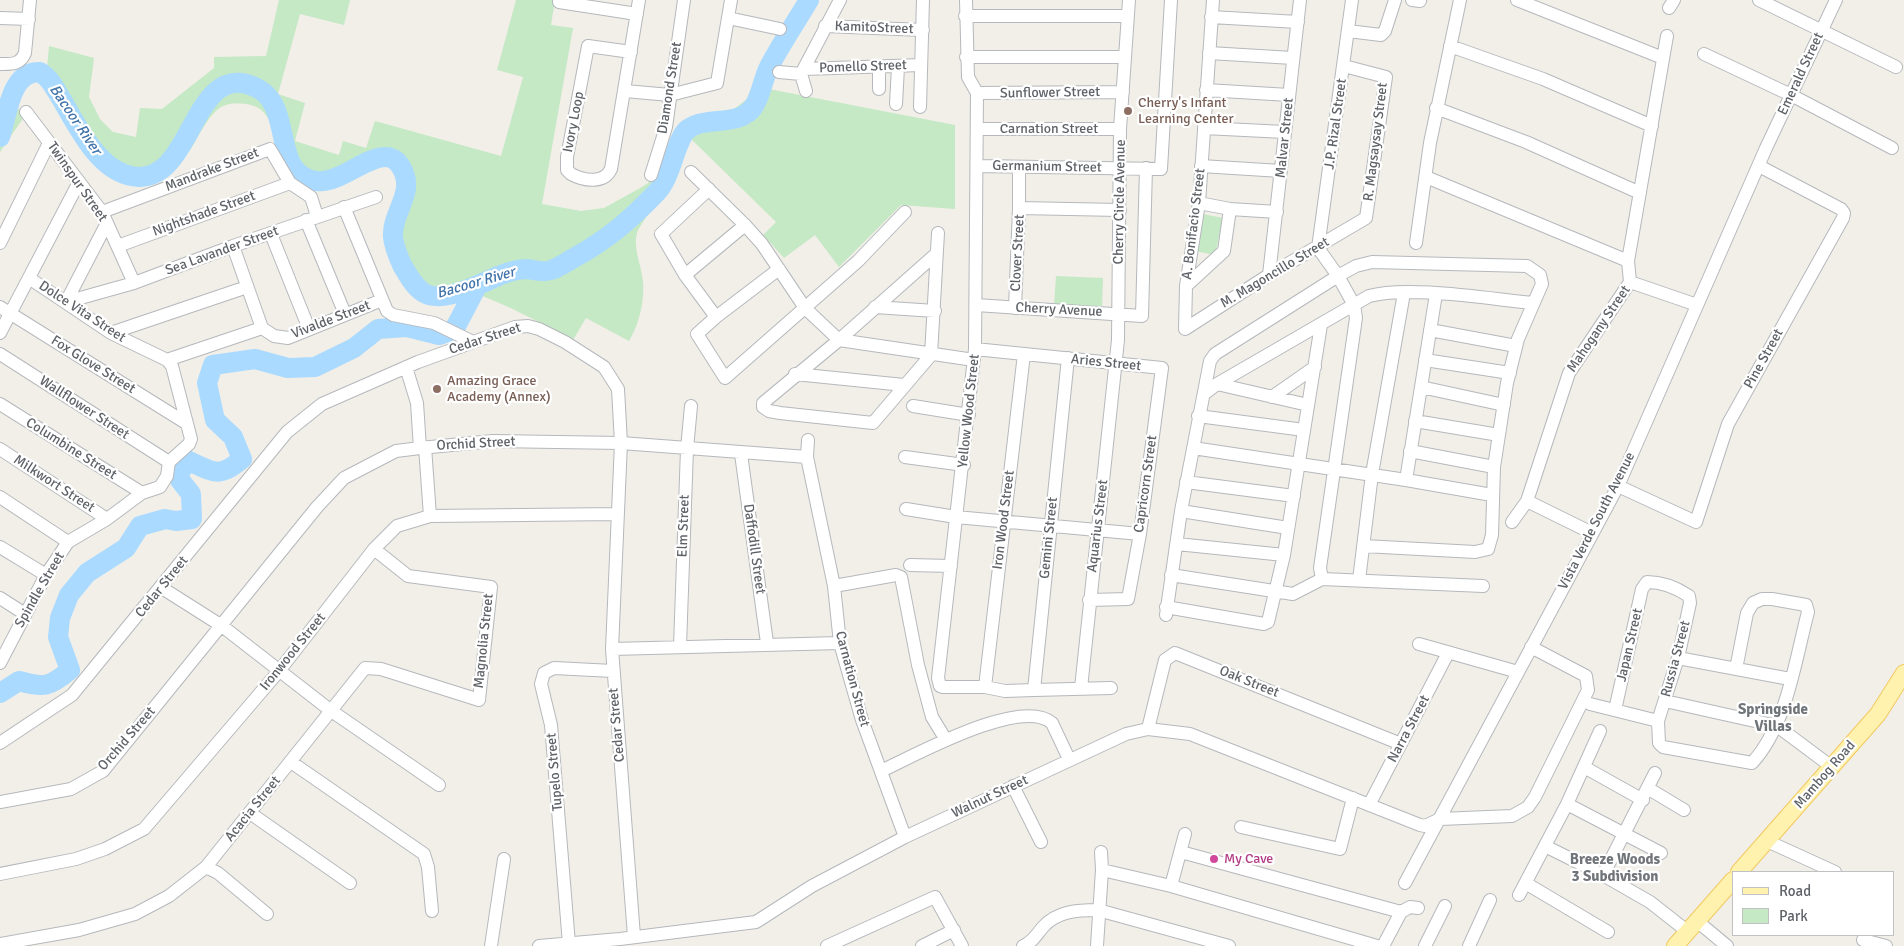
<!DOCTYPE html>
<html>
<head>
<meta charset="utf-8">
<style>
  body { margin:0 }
  #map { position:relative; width:1904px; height:946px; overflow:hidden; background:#f1efe8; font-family:Signika,sans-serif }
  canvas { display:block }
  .legend { position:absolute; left:1732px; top:871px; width:162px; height:65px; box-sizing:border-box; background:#fff; border:1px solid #bfc1c3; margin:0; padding:6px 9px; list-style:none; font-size:15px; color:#5f6368 }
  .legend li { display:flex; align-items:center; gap:10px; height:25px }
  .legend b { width:25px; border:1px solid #bfc1c3 }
</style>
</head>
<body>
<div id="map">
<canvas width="1904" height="946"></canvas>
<ul class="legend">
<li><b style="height:6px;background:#fff2af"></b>Road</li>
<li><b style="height:14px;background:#c5e8c5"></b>Park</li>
</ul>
</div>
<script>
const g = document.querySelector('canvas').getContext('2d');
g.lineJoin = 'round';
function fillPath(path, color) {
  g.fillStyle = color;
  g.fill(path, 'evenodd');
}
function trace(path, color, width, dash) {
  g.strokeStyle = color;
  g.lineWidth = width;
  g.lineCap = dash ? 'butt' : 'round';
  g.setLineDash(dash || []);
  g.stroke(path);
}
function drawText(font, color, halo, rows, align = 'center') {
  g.font = font + ' Signika,sans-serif';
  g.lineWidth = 4.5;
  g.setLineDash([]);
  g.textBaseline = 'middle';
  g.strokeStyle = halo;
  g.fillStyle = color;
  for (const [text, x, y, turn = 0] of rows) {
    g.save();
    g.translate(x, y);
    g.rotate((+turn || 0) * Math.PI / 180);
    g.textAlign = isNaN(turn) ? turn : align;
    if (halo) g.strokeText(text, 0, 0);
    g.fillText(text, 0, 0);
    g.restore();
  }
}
fillPath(new Path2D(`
  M279,0h71l-6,25 -44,-11 -22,80 27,9 -10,38 44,14 4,-14 23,7 9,-27 126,35 22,-79 -26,-7 19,-70h39l-4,25 22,3 -31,176 39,7 23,-3 38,-21 16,-11 17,-46 18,-12 41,-9 13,-10 6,-13 202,39v84l-54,-4 -62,62 -24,-32 -31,23 -21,-23 13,-13 -88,-86c-8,19 -14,38 -24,56 -6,9 -25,34 -27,41 -4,13 3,30 5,42 4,21 -2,48 -13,66l-43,-23 -13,22c-31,-16 -63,-34 -96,-46 -7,-3 -21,2 -30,3 -9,1 -21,1 -29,-3 -12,-7 -29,-43 -31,-56 -3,-25 21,-42 11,-70 -27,-14 -50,19 -78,19 -52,2 -33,-74 -69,-82 -10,-2 -20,-3 -30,2 -14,9 -22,30 -31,43 -22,33 -63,44 -93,14 -6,-5 -10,-15 -14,-22 -12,-18 -23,-37 -34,-55l-5,-7 -7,-2 -17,13 -5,13 9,13 -24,35v-38l9,-25 10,-13 10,-7 18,-1 2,-22 45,12 -5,39 11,22 13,13 23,5 4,-29 22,1 52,-41v-11l52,-1z
  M1203,214l20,4 -8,37 -20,-4z
  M1056,276l47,2 -1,29 -48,-2z`), '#c5e8c5');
trace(new Path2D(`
  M0,137c8,-23 10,-66 40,-65 11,7 15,17 22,28 17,29 39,76 77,77 55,1 54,-118 116,-90 41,18 14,87 61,94 30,5 71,-50 88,-8 9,22 -13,42 -11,64 1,10 5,19 9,28 6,10 12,22 22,28 19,11 56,-9 74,-17 10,-4 19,-7 29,-7 8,1 16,4 24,1 7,-2 14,-7 21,-11 35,-19 57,-38 84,-66 17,-17 19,-54 32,-64 20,-14 51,-1 66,-23 7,-11 9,-27 15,-39 12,-23 27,-45 40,-67
  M0,693l19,-12c25,7 31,6 51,-11l-12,-33 2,-19 9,-23 18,-22 39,-25 14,-22 25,-7 11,2 16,-2 -1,-25 -11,-14 -1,-8 10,-11c25,12 31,17 53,-2l-9,-22 -18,-17 -8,-37 6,-18 42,-6 33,9 27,-1 39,-19 24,-19 29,-2 32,8 15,-5 23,-44`), '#aadaff', 20);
const minor = new Path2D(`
  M966,0l2,77 9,16 -2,256 -37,329 2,8 3,1h42l20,4 29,-1 34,-332
  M1352,0l-34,248 20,28 18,-10 16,-4 155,4 13,9 2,9 -24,55 -11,44 -13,84 -2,68 -4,14 -13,3 -111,-6
  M1412,0l8,1
  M1517,0l146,58
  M1759,0l137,67
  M559,2l78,12
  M1669,8l5,-8
  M965,16h161
  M1211,17l87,5
  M0,18l29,1
  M728,18l52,11
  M825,26l98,4
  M1348,31l33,4 4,-4 10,-31
  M1450,46l93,33 109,47
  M631,52l-43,-6 -21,111v13l4,4c13,7 33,10 40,-5l28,-169
  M1209,53l84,5
  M1704,54l87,41 101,53
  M966,57h158
  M0,64c12,0 20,1 25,-11l5,-53
  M879,68v21
  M804,69l117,-4
  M779,72l22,2
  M1206,90l83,5
  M625,91l45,4 47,-12 14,-83
  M806,91l-5,-17 39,-74
  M977,93l146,-1
  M896,104l2,-37
  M920,107l3,-107
  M1436,108l90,34 114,51
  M26,112l76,100 32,71
  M1204,128l81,4
  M978,129h142
  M978,166l183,3 10,-169
  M1201,166l80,5
  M691,172l54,53 17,19 43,64 34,32 97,-86
  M651,175l15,-48 18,-127
  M1426,177l202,84
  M709,189l-48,45 24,41 31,42 63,-48
  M1199,203l31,6 47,3
  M344,207l43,104 6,4 41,8 39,19
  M1019,208v-41
  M102,212l168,-63 20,34 21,14 6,19
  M306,220l39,94
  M938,233l-7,122 -58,68 -93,-10 -11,-2 -6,-4v-4l76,-63 135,20
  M271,234l38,95
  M0,243l49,-100
  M1416,243l14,-100 30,-143
  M118,246l172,-63
  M233,246l29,82
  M685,275l60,-50
  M1269,275l31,-275
  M29,278l82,55 56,27 5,6 19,73 -2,5 -20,18
  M1630,282l-2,-21 39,-225
  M1186,286l38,-35 6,-42
  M1436,294l-30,186 86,15
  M66,302l68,-19 99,-37 143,-49
  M66,302l41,-79
  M976,305l166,11 4,-148
  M0,307l186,116
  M875,307l60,4
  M1015,308l4,-100 101,2
  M716,317l-19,17 28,44 133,-117 47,-49
  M262,328l12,8 14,2 94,-38
  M1185,329l84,-54 97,-57 20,-141 -42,-11
  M1185,329l1,-43 13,-83 14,-203
  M1430,330l86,16
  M0,333l79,-151
  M111,333l136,-46
  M975,349l187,19 -22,166 -12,65 -39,1
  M0,354l169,108
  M167,360l95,-32
  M1425,360l85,13
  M406,367l11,36 3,45
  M795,374l109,11
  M1217,384l91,21
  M1421,387l83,18
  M1204,394l13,-10 152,-88c39,-11 121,3 164,7
  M1272,397l43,-30
  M0,404l142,89
  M913,406l56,9
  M1198,416l106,14
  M1415,421l84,14
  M808,440l-1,17 27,129 6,57 22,77 43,117
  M425,447l5,69
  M1193,448l213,32
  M0,449l107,70
  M1410,451l84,16
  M741,454l26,189
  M905,457l59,8
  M1186,482l108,14
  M1618,486l78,36 32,-98 115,-206 1,-5 -3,-4 -82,-43
  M0,497l68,45
  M906,509l50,8 184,17
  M1181,511l107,17
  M1512,522l15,-21
  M1592,533l-65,-32 42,-128 61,-91 67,23
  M1177,544l107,11
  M0,547l46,28
  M910,565l41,1
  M1171,575l122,19 29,-15
  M1359,580l13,-106 32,-181
  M834,586l62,-11 5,2 17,88 14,52 14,23
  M162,588l60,38 108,84 109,75
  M0,598l25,16
  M1166,607l98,17 4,-2 16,-67 37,-230
  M1166,615l15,-104 29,-150 5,-7 123,-78 16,29 2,13 -36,250 2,11 161,7
  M1419,644l99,28
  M680,646l7,-197 4,-43
  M612,649l228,-6
  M1678,658l112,21
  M0,663l46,-88 22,-33 39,-23 35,-26 18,-6 7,-11 2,-14
  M985,687l39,-333
  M1081,688l37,-348 2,-211 9,-129
  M1034,690l77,-2
  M1665,701l112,25 55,41
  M1590,704l68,17
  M1615,710l27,-121 5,-7c15,0 30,6 42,14l1,7 -12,55 -20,63 1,22 4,4 89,16c35,-38 43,-102 56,-151l-2,-7 -34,-6h-10l-9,4 -6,10 -11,56
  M1148,729l17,-69 10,-7 226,91
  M0,743l72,-48 215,-263 35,-28 96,-42 97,-35 13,-1 11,3 26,13 39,25 14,22 3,54 -9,206 22,287
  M291,762l133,92 4,13 4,44
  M1584,767l59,33
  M881,771c33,-15 140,-75 171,-48l17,36
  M1013,786l28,56
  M1649,789l35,21
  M0,802l71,-13 32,-18 214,-264 27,-29 52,-27 24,-3 73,-7 128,2 186,14
  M1567,804l94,49
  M1369,805l79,-152
  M250,813l100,70
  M1241,827l99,22 13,-51
  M1767,841l68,31
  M1545,846l58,29 47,27 37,29
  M1181,852l220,60 -18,34
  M206,867l12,6 49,41
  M1102,870l69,16 206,60
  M0,874l76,-15 29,-10 39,-20 135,-158 95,-122 23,-23 33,-10 186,-2
  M1603,875l52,-102
  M1405,883l213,-397 148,-338 70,-148
  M1527,884l81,48
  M1171,886l14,-52
  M1519,895l48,-91 33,-73
  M1401,912l9,-5 8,1
  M1697,921l30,25
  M1863,940l23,6
  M0,944l79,-14 56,-16 34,-18 37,-29 159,-199 16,1 98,31 12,-113 -83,-11 -34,-27
  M569,944l-18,-219 -10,-41 3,-11 10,-5 59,3
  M491,946l13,-87
  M539,946l81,-7 136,-17 56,-36 93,-49 221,-103 22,-5 42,5 230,91 5,1 15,-7 72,-3 16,-9 7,-10 53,-107 -2,-14 -55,-29
  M827,946l108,-49 27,49
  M922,946l32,-16
  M1023,946c10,-4 13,-11 20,-19 14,-16 35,-17 55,-17l131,36
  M1097,946l5,-76 -1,-18
  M1425,946l20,-40
  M1469,946l21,-46`);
const major = new Path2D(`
  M1739,872l139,-158 26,-41
  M1675,946l58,-66`);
trace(minor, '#b5b8bc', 14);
trace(major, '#f2c960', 18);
trace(minor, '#fff', 12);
trace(major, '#fff2af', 16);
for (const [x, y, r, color] of [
  [1128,111,5,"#8d6e63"],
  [437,389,5,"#8d6e63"],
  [1214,859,5,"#d1479c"]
]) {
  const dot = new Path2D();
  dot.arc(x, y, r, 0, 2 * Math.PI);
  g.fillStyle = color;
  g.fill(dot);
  trace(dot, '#fff', 2);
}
drawText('14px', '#5f6368', '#fff', [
  ["KamitoStreet",874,28,2],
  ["Pomello Street",863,67,-2],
  ["Emerald Street",1801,74,-65],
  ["Diamond Street",670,88,-81],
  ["Sunflower Street",1050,93,-1],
  ["Ivory Loop",574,122,-79],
  ["J.P. Rizal Street",1336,124,-82],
  ["Carnation Street",1049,129],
  ["Malvar Street",1285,138,-84],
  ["R. Magsaysay Street",1376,142,-83],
  ["Germanium Street",1047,167,1],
  ["Mandrake Street",212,170,-21],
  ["Twinspur Street",77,182,55],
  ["Cherry Circle Avenue",1120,202,-89],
  ["Nightshade Street",204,214,-20],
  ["A. Bonifacio Street",1194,224,-83],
  ["Sea Lavander Street",222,251,-20],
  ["Clover Street",1018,253,-87],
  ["M. Magoncillo Street",1275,273,-31],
  ["Cherry Avenue",1059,310,3],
  ["Dolce Vita Street",82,312,33],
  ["Vivalde Street",331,320,-21],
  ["Mahogany Street",1599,329,-56],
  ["Cedar Street",485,339,-18],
  ["Pine Street",1764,359,-61],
  ["Aries Street",1106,363,6],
  ["Fox Glove Street",93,365,32],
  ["Wallflower Street",84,408,33],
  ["Yellow Wood Street",969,411,-84],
  ["Orchid Street",476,444,-3],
  ["Columbine Street",71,449,32],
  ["Milkwort Street",54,484,33],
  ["Capricorn Street",1146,484,-82],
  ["Iron Wood Street",1004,520,-83],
  ["Vista Verde South Avenue",1597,521,-63],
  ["Elm Street",684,526,-88],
  ["Aquarius Street",1098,526,-83],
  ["Gemini Street",1049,538,-84],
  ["Daffodill Street",754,549,82],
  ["Cedar Street",162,587,-51],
  ["Spindle Street",40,590,-60],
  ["Magnolia Street",484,641,-84],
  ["Japan Street",1630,645,-77],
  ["Ironwood Street",293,652,-51],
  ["Russia Street",1676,659,-75],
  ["Carnation Street",852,679,75],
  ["Oak Street",1249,682,22],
  ["Cedar Street",617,725,-95],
  ["Narra Street",1409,729,-62],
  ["Orchid Street",127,739,-49],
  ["Tupelo Street",555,772,-95],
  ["Mambog Road",1825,775,-49],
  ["Walnut Street",990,797,-25],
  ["Acacia Street",253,809,-51]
]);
drawText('14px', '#785e54', '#fff', [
  ["Cherry's Infant",1138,103],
  ["Learning Center",1138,119],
  ["Amazing Grace",447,381],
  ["Academy (Annex)",447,397]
], 'left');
drawText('14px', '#b23c85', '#fff', [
  ["My Cave",1224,859]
], 'left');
drawText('italic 15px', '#4174aa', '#fff', [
  ["Bacoor River",75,120,56],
  ["Bacoor River",476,283,-16]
]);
drawText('bold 15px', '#70757a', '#fff', [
  ["Springside",1773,710],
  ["Villas",1773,727],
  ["Breeze Woods",1615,860],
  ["3 Subdivision",1615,877]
]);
</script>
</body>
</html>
